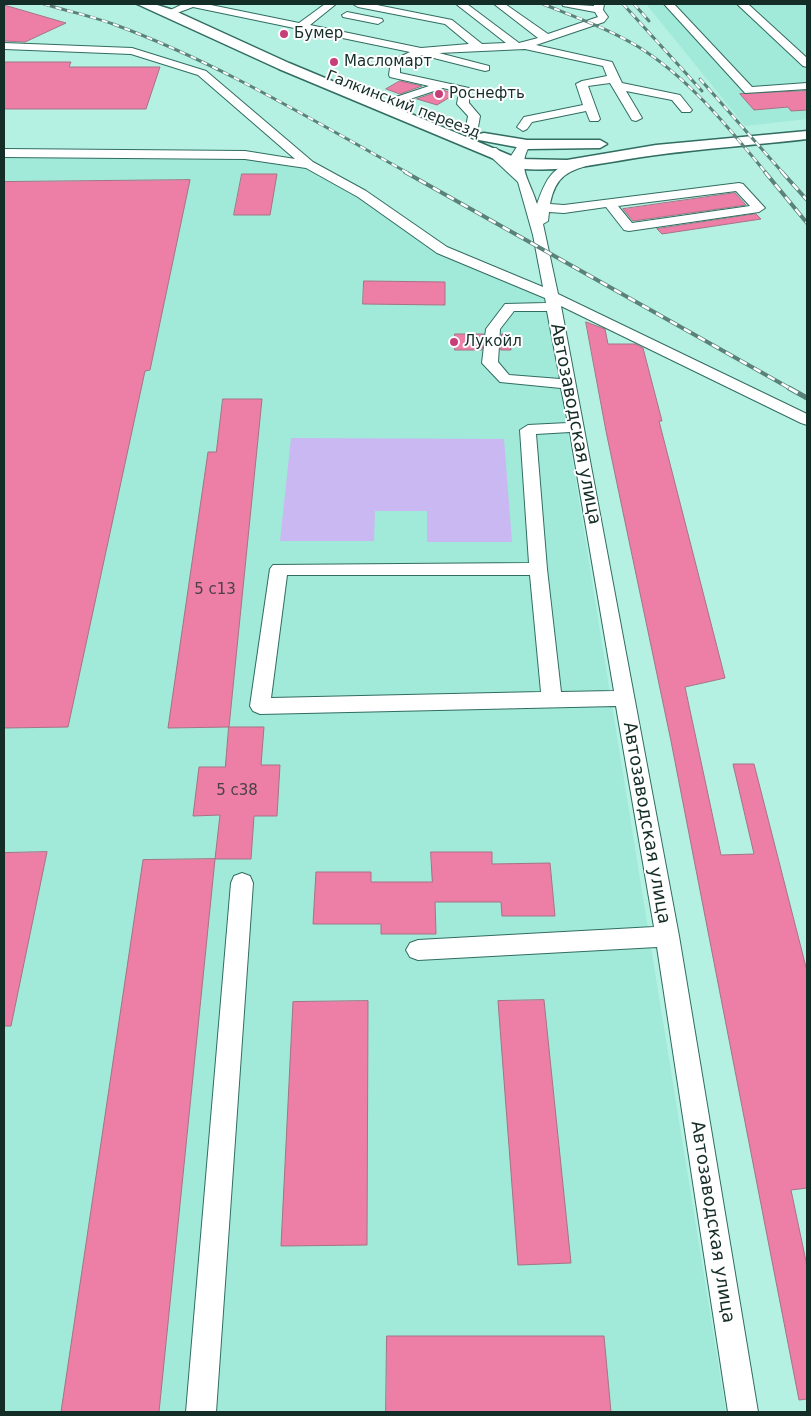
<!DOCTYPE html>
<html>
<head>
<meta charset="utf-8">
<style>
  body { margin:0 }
  #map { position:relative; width:811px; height:1416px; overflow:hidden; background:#b4f1e3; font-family:"DejaVu Sans",sans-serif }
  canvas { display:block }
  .frame { position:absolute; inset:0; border:5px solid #142d27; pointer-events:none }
</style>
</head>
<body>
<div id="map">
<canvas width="811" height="1416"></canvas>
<div class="frame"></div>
</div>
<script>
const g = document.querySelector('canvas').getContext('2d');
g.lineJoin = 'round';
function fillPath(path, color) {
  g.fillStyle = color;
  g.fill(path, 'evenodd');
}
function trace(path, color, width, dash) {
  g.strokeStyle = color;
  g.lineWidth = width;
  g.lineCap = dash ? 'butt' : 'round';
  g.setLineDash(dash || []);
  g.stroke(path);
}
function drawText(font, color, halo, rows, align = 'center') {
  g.font = font + ' "DejaVu Sans",sans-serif';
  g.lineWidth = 4;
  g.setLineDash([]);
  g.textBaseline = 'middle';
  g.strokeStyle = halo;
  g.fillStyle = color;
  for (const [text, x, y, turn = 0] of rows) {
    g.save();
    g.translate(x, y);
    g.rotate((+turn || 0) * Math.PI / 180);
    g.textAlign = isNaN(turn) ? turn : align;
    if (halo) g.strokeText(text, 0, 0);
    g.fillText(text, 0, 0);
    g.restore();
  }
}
fillPath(new Path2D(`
  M646,4h161v115l-62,7z
  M4,155l241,2 60,9 57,31 77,55 107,44 180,1116h-722z`), '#a1e9d8');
fillPath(new Path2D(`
  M291,438l213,1 8,103h-85v-31h-52l-1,30h-94z`), '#c9b8f2');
const building = new Path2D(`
  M4,5l62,18 -41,19 -21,-1z
  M4,62h67l-2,5h91l-14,42h-142z
  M400,81l22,5 -22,8 -14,-5z
  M443,90l12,4 -18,11 -20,-6z
  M807,91v19l-16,1 -3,-4 -34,3 -14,-16z
  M242,174h35l-7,41h-36z
  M190,180l-40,190 -5,1 -77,356 -64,1v-546z
  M735,193l11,12 -113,16 -10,-12z
  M756,214l5,5 -99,15 -5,-5z
  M364,281l81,1v23l-82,-1z
  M586,322l19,7 3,15h27l8,4 19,73h-3l66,257 -40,9 36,168 33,-1 -21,-90h21l53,207v217l-16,2 16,76v133l-8,1 -128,-659 -65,-310z
  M455,334h29l-2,16h-27z
  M502,334h8l1,16h-10z
  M223,399h39l-33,328 -61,1 40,-276h8z
  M229,727h35l-3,38h19l-3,51h-23l-3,43h-36l5,-44 -27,1 6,-49h26z
  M47,852l-36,174h-7v-173z
  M431,852h61v12l58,-1 5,53h-53l-1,-14h-66l1,32h-55v-10h-68l3,-52h55v10h61z
  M215,859l-56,553h-98l82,-552z
  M544,1000l27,263 -53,2 -20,-264z
  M368,1001l-1,244 -86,1 12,-244z
  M387,1336h217l7,76h-225z`);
fillPath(building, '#ed7ea6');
trace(building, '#a57484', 1);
const minor = new Path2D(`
  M183,4h23l93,19 26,-19h11l-26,21 111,23 48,-4 -24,-20 -87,-17 -5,-3h19l80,16 30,24 24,-1 -50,-39h11l52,39 19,-5 -44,-34h11l43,30 50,-17 -3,-5 -32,-6 -1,-2 32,2v-2h10l-1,6 5,7 -4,5 -68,23 76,17 10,21 58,12 12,15 -2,2h-8l-10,-12 -46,-9 16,27 -6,3 -4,-1 -22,-37 -22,3 12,33 -2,2h-8l-4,-10 -54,11 -5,7 -4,2 -6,-4 7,-10 59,-12 -7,-21 6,-3 25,-5 -4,-10 -78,-17 -86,4 50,13v4l-4,1 -63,-16 -22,10v8l69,15v15l11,13 -3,17 -6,4 -6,-4 3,-17 -11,-12 2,-12 -16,-4 -48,16h-8v-4l42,-14 -39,-9 -1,-2 2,-14 19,-9 -217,-45 -24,9 -5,-3z
  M664,4h10l78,83 55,-4v6l-62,4z
  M737,4h11l59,54v9l-4,-1z
  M347,12l35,7 1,2 -5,3 -35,-7 -1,-2z
  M4,43l128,5 74,23 107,91 53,29 81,56 96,40 -10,-52 -15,-53 -30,-28 -2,-3 2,-3h8l15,14v-6l9,-14h8l2,3c-14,23 0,35 7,59 12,-34 19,-39 55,-48l4,1 2,3 -2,3c-27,8 -40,11 -46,41l14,1 175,-22 4,1 22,24 -6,4 -130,19 -5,-1 -18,-23 -42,6 -15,-1 -1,9 -5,3 15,70 249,120v11l-6,-2 -240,-117 118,630 79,476h-30l-71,-465 -239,13 -8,-3 -4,-7 4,-7 8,-3 236,-13 -38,-221 -356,8 -7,-3 -3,-5 20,-137 3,-4 256,-2 -9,-133 8,-5 40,-2 -7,-35 -61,-6 -18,-19 4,-34 19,-25 41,-1 -1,-5 -108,-45 -79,-56 -52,-29 -61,-9 -241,-2v-8l241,2 50,8 -97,-84 -67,-21 -127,-5zM736,191l14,15 -118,17 -14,-17zM514,311h33l13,68 -51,-4 -11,-13 2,-33zM570,432l2,13 42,246 -53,1 -14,-123 -11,-135zM287,575h243l11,117 -270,6z
  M242,873l8,3 3,7 -37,529h-30l45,-529 3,-7z`);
const major = new Path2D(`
  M137,4h17l19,6 116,53 230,96 48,1 89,-15 151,-14v8c-50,6 -101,9 -151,16 -47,6 -93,19 -140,13l-237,-99z
  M484,133l43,7h73l7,4 -7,4 -73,1 -48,-9 -2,-3 2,-3z`);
trace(minor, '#316d61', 2);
trace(major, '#316d61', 3);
fillPath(minor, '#fff');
fillPath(major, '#fff');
const railFar2 = new Path2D(`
  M44,4c23,7 47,12 69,20 104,38 199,96 295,149
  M543,4c32,13 64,24 94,42 51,31 91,81 129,127
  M623,4l79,87
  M634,4l15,17
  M700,79l83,94`);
const railFar1 = new Path2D(`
  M405,172l386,217
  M765,172l42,51
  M782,172l25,28`);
const rail = new Path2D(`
  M789,388l18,10`);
trace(railFar2, '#5a8279', 3);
trace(railFar1, '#5a8279', 4);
trace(rail, '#5a8279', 5);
trace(railFar2, '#fff', 2, [6]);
trace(railFar1, '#fff', 2.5, [8]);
trace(rail, '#fff', 3, [10]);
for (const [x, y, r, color] of [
  [284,34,5,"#c73e79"],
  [334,62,5,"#c73e79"],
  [439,94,5,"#c73e79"],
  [454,342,5,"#c73e79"]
]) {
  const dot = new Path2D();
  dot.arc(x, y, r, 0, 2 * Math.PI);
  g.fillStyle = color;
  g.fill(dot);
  trace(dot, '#fff', 2);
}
drawText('15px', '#142d27', '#fff', [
  ["Бумер",294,34],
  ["Масломарт",344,62],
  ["Роснефть",449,94],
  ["Лукойл",464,342]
], 'left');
drawText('15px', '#142d27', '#fff', [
  ["Галкинский переезд",403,105,21]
]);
drawText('15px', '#4a4147', null, [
  ["5 с13",215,590],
  ["5 с38",237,791]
]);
drawText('18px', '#142d27', '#fff', [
  ["Автозаводская улица",575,424,79],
  ["Автозаводская улица",646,823,80],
  ["Автозаводская улица",712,1222,81]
]);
</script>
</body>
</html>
